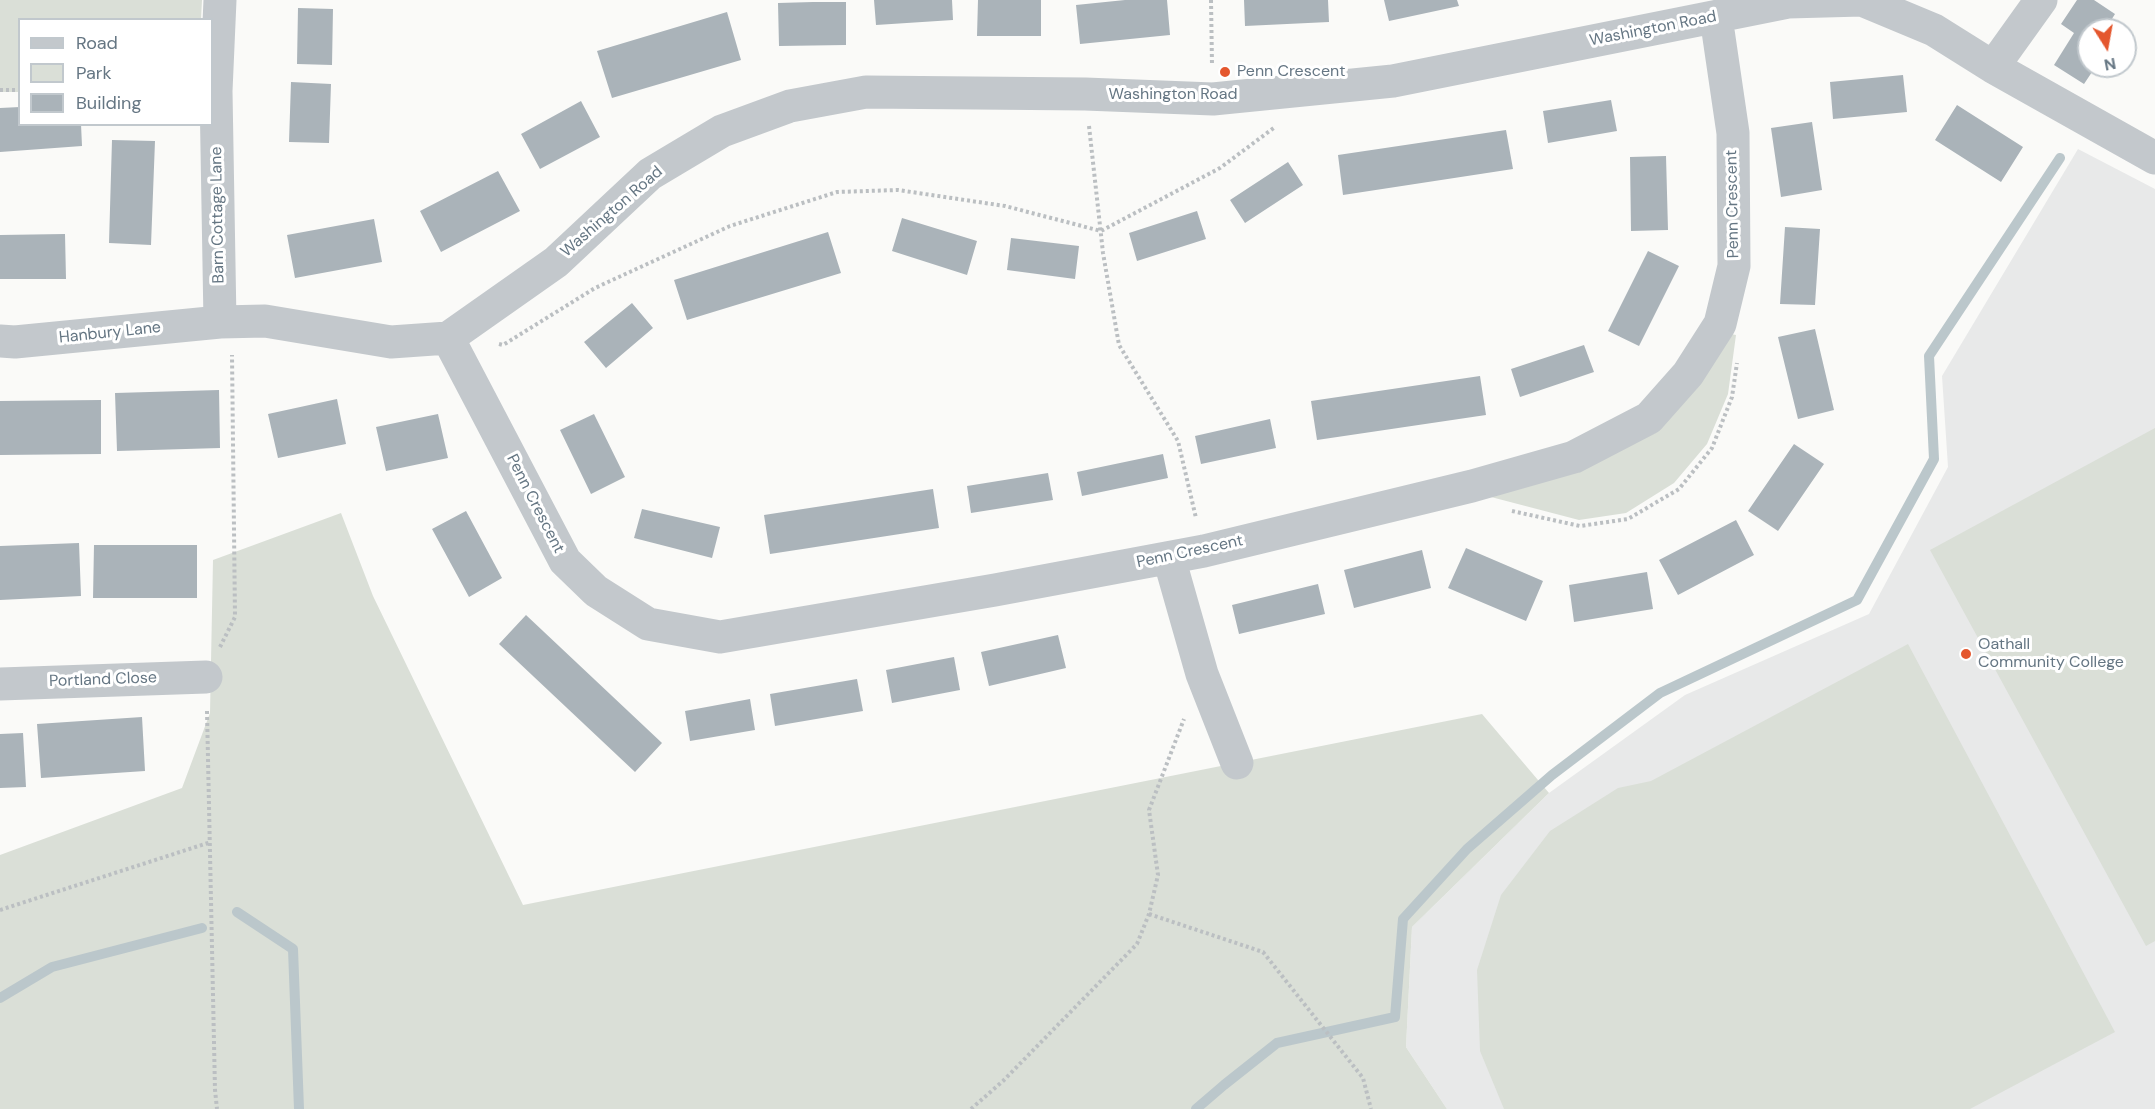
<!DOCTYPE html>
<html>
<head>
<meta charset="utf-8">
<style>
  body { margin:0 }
  #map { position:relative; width:2155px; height:1109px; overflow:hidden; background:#fafaf8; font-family:"DM Sans",sans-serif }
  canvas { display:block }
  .legend { position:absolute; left:18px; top:18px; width:195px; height:108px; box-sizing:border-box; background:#fff; border:2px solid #c1c8cd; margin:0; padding:8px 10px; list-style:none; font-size:18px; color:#657683 }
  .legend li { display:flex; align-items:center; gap:12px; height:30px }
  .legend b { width:30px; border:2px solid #c1c8cd }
  .north { position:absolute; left:2077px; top:18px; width:60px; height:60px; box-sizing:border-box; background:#fff; border:2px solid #c1c8cd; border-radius:50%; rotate:169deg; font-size:16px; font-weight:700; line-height:24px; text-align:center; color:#657683 }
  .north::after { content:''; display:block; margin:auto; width:21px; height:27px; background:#e4572e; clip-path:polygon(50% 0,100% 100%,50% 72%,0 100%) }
</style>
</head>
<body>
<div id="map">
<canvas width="2155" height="1109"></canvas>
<ul class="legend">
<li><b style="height:8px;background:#c3c8cc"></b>Road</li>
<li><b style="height:16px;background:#dadfd7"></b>Park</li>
<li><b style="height:16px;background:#aab3b9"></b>Building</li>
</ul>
<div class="north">N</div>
</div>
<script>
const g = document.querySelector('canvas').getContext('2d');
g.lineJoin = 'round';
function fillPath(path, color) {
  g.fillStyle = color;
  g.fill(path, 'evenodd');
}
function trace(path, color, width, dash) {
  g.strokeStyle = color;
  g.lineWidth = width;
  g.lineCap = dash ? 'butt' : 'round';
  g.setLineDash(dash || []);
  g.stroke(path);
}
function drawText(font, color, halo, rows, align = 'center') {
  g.font = font + ' "DM Sans",sans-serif';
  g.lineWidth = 6;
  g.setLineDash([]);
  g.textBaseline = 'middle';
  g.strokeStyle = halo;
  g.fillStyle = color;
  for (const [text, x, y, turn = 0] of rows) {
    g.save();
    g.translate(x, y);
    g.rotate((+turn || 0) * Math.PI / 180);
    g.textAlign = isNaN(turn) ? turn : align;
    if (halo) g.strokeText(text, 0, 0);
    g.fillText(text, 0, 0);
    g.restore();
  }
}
fillPath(new Path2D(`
  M2078,149l77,40v920h-708l-41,-62 6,-120 137,-134 136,-98 184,-81 79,-147 -6,-91z`), '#e8e9e9');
fillPath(new Path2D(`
  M0,0h202l-1,19 -181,1 -1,72h-19z
  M1731,334l5,1 -8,59 -21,50 -33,39 -48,30 -47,7 -88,-23 88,-27 78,-38 40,-48z
  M2155,428v513l-9,5 -216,-396z
  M341,513l32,83 150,309 959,-191 67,79 -137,134 -6,120 41,62h-1447v-254l182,-67 28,-75 3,-153z
  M1908,644l207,388 -145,77h-466l-24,-58 -3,-81 24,-75 49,-64 68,-43 33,-7z`), '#dadfd7');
trace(new Path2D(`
  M237,912l56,37 6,160
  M0,998l52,-31 150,-39
  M1196,1109l28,-24 53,-42 118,-26 8,-98 64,-70 85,-74 108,-82 197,-93 77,-141 -5,-103 131,-198`), '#bbc7cb', 10);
fillPath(new Path2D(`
  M874,0h78l1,20 -77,5z
  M978,0h63v36h-64z
  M1125,0h42l3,35 -90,9 -4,-39z
  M1244,0h84l1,22 -84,4z
  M1384,0h73l2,6 -70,15z
  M2077,0h17l21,14 -10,16h-16v36h7l-12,18 -30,-19 20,-32 -13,-9z
  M813,2h33v43l-67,1 -1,-43z
  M298,8l35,1 -1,56 -35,-1z
  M727,12l14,48 -129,38 -15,-47z
  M1903,75l4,37 -74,7 -3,-37z
  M291,82l40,2 -2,59 -40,-1z
  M1611,100l6,31 -69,12 -5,-32z
  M581,101l19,36 -60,32 -19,-35z
  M1957,105l66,42 -22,35 -66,-42z
  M20,107v17h61l1,22 -82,6v-44z
  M1812,122l10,68 -41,7 -10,-69z
  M1506,130l7,39 -170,26 -5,-40z
  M112,140l43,1 -4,104 -42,-2z
  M1666,156l2,74 -37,1 -1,-74z
  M1288,162l15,23 -58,38 -15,-23z
  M498,171l22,40 -79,41 -21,-41z
  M1197,211l9,28 -69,22 -8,-28z
  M902,218l75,23 -10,34 -75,-24z
  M374,219l8,43 -87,16 -8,-43z
  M1785,227l35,2 -5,76 -35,-1z
  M828,232l13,41 -154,47 -13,-40z
  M65,234l1,45h-66v-44z
  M1011,238l68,8 -4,33 -68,-9z
  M1648,251l31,15 -40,80 -31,-15z
  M632,303l21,25 -47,40 -22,-26z
  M1815,329l19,81 -36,9 -20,-82z
  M1584,345l10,27 -74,25 -9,-28z
  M1480,376l6,39 -169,25 -6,-39z
  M219,390l1,58 -103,3 -2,-58z
  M337,399l9,45 -68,14 -10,-44z
  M101,400v54l-101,1v-54z
  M438,414l10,44 -62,13 -10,-44z
  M594,414l31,63 -34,17 -31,-64z
  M1270,419l6,29 -75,16 -6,-28z
  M1794,444l30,20 -46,67 -30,-20z
  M1163,454l5,24 -86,18 -5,-24z
  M1048,473l5,27 -82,13 -4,-27z
  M933,489l6,39 -169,26 -6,-39z
  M642,509l78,18 -8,31 -78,-20z
  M466,511l36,67 -33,19 -37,-68z
  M1736,520l18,35 -76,40 -19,-35z
  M79,543l2,53 -81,4v-54z
  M94,545h103v53h-104z
  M1466,548l77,33 -17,40 -78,-33z
  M1422,550l9,38 -77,20 -10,-38z
  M1647,572l6,37 -79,13 -5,-37z
  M1318,584l7,30 -86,20 -7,-29z
  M526,615l136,128 -27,29 -136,-128z
  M1058,635l8,33 -77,18 -8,-34z
  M954,657l6,33 -68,13 -6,-33z
  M857,679l6,32 -88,15 -5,-32z
  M750,699l5,31 -65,11 -5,-30z
  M142,717l3,54 -104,7 -4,-54z
  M23,733l3,54 -26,1v-54z`), '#aab3b9');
trace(new Path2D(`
  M1211,0l1,65
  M0,90h20
  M1089,126l14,127 16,92 59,96 18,77
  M499,344l4,1 92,-57 135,-62 107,-34 61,-2 107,16 96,25 119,-63 55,-41
  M1512,511l68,15 48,-7 51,-30 33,-41 20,-51 5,-34
  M220,647l15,-30 -3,-262
  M207,711l8,379 2,19
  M0,910l211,-68
  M1149,914l114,38 100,126 8,31
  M971,1109l32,-28 134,-137 12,-30 9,-39 -9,-65 35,-91`), '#bbbfc2', 4, [3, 3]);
trace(new Path2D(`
  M220,0l-4,91 4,231
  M1993,67l48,-67
  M448,338l117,223 31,30 52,33 72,13 275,-47 209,-39 268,-65 102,-29 75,-39 39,-44 32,-50 14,-58 -1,-133 -17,-116
  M0,341l15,1 205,-20 45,-1 126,21 57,-4 108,-76 94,-88 72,-43 68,-25 76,-14 219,2 128,5 180,-18 395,-79 74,-2 72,30 59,37 162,91
  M1169,558l33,116 35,89
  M0,684l206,-7`), '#c3c8cc', 33);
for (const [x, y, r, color] of [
  [1225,72,6,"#e4572e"],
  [1966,654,6,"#e4572e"]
]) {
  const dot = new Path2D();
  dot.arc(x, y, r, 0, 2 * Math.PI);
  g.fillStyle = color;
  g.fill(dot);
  trace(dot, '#fff', 2);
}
drawText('16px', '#657683', '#fff', [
  ["Washington Road",1653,29,-11],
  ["Washington Road",1173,95],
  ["Penn Crescent",1733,204,-91],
  ["Washington Road",612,212,-41],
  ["Barn Cottage Lane",218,215,-91],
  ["Hanbury Lane",110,333,-6],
  ["Penn Crescent",535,504,63],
  ["Penn Crescent",1190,552,-12],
  ["Portland Close",103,680,-2]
]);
drawText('16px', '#657683', '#fff', [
  ["Penn Crescent",1237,72],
  ["Oathall",1978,645],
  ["Community College",1978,663]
], 'left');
</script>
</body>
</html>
